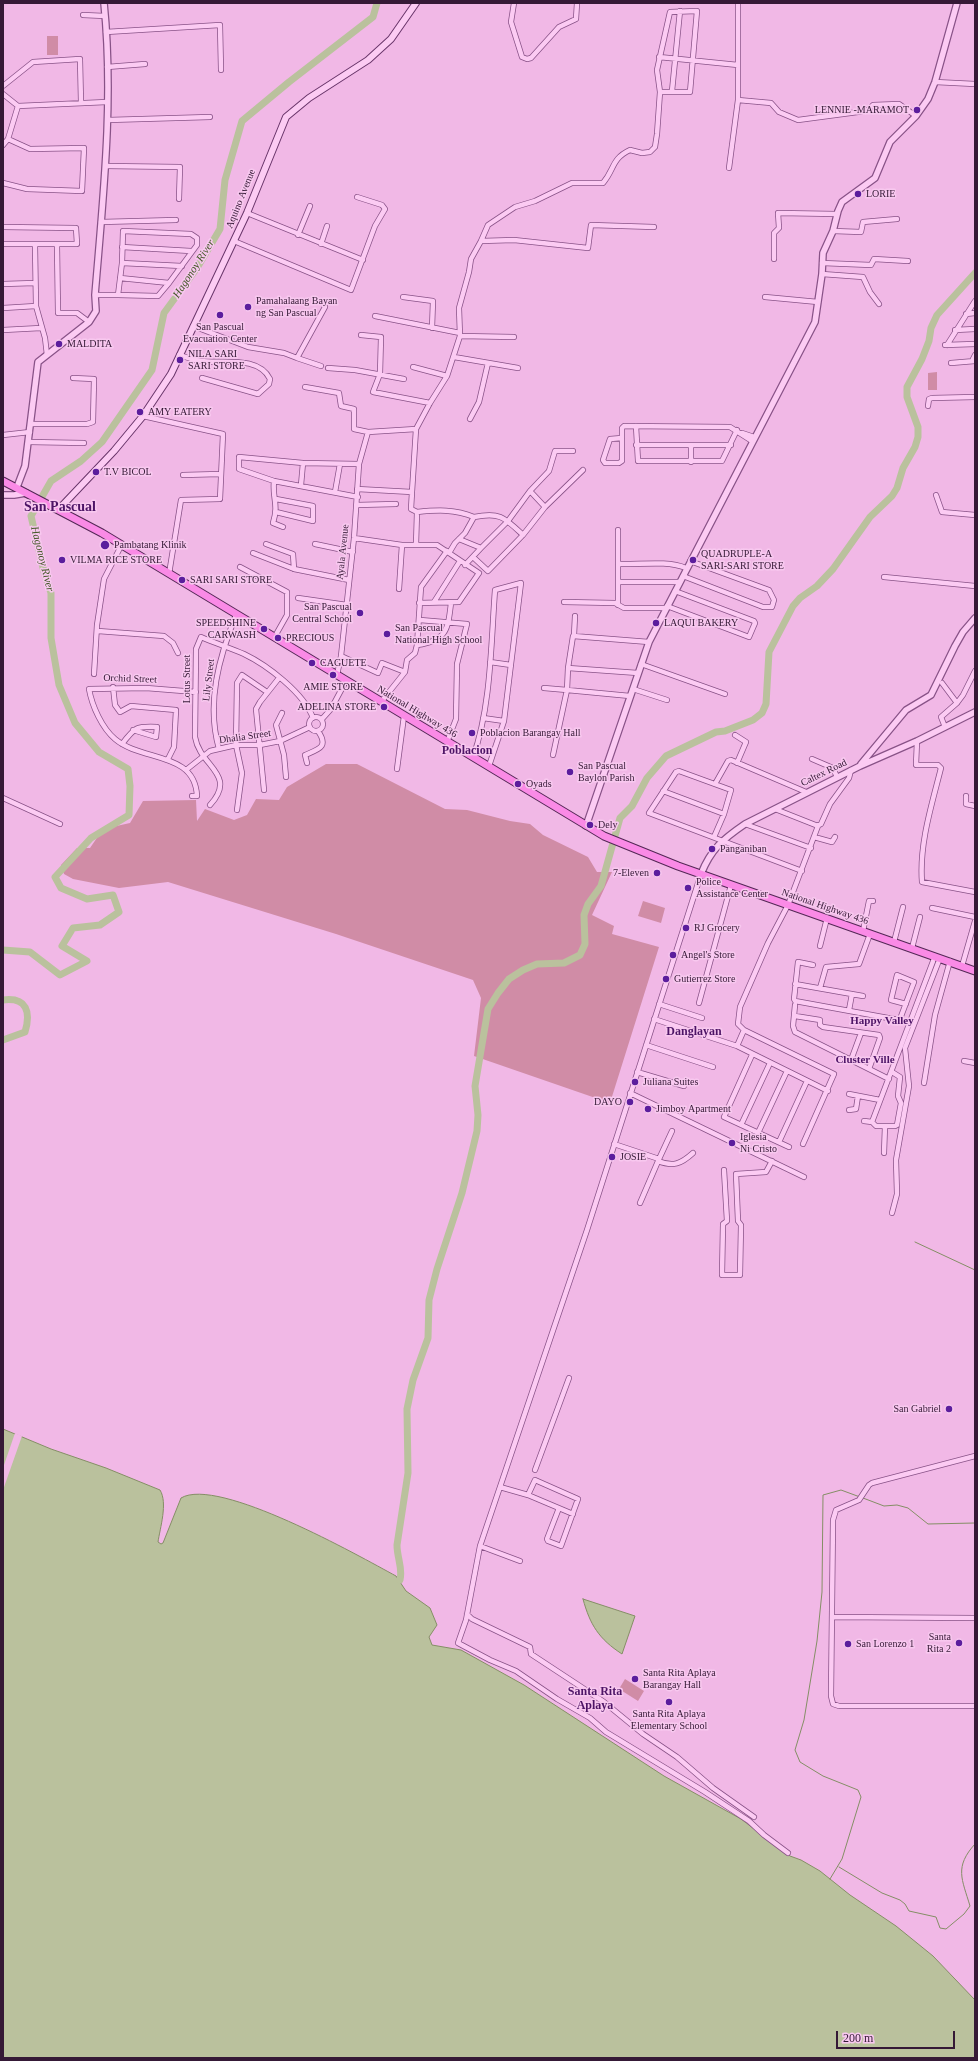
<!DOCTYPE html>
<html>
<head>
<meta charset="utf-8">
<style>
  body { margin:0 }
  #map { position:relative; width:978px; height:2061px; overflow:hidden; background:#f1b8e6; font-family:Georgia,serif }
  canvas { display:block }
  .frame { position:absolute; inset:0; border:4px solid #351936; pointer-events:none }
  .scale { position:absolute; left:836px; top:2031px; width:119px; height:18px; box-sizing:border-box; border:2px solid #351936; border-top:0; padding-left:5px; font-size:12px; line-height:14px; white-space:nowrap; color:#351936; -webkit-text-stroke:3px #f8c8ef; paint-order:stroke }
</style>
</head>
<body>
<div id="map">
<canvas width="978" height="2061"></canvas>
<div class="frame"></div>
<div class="scale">200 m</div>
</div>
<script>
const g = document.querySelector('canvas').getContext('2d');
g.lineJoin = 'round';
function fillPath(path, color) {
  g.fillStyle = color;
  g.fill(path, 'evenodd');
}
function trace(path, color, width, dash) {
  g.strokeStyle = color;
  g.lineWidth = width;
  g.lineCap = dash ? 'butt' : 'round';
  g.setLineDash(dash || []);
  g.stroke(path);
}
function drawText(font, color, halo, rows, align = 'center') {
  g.font = font + ' Georgia,serif';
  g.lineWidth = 3;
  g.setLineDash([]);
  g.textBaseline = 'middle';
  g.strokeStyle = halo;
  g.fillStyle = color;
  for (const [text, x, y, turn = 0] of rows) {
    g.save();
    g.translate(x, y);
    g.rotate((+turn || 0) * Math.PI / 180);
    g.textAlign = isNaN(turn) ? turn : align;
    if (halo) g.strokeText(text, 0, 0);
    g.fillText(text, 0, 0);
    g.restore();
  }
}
fillPath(new Path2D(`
  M47,36h11v19h-11z
  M937,372v18h-9v-17z
  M326,764h31l88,45 22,1 43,11 20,3 13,11 45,22 9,15h15l-20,43 22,11 -2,8 47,13 -49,156 -136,-47 7,-58 -8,-18 -137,-46 -168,-52 -49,6 -46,-9 -9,-5 -3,-9 16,-17h13l13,-19 27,-6 13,-22 53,-1 1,21 8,-12 29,11 13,-5 9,-16 23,1 8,-13z
  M643,901l22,7 -4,15 -23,-7z
  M625,1679l19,12 -6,10 -19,-12z`), '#d08ca6');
const water = new Path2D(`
  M3,1429l48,20 55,19 54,22c8,13 0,38 -2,52l3,2 2,-1 18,-45c37,-22 178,58 215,78l10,15 24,17 7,17 -8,12 3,8 29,5 63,35 140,91 77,43 49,37 11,4 19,11 30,24 46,31 37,30 42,44v58h-972z
  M583,1599l52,17 -13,38c-23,-15 -32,-29 -39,-55z`);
fillPath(water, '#bac19d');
trace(water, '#848e65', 1);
fillPath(new Path2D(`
  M15,1433l7,3 -19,54v-22z`), '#f1b8e6');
trace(new Path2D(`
  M915,1242l60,28
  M863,1498l21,8 13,-1 11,3 20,16 47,-1
  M839,1867l43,26 18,7 5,4 4,7 27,6 4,11 6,1 18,-15 6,-8c-8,-27 -16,-39 5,-62
  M830,1879l12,-20 19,-62 -3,-7 -35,-14 -23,-14 -5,-12 9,-30 13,-79 5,-49 1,-97 18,-5 19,7`), '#848e65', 1);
trace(new Path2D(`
  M3,950l27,2 30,23 27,-14 -25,-15 11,-18 27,-3 19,-13 -6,-17 -26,4 -26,-11 -6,-11 36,-39 38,-23 1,-29 -2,-17 -29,-17 -24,-29 -16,-38 -8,-47v-45l-7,-21 -13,-56 20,-35 30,-20 21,-19 50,-72 12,-57 33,-45 23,-39 5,-49 17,-59 47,-39 84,-65 4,-14
  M3,1000c24,-3 28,12 22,32l-22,8
  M400,1580c3,-12 -3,-22 -3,-35l11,-72 -1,-64 6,-29 15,-42 1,-38 8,-31 25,-76 15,-62 1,-16 -3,-29 13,-77 10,-16 11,-14 14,-9 14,-6 27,-1 16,-8 5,-11 -1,-29 4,-11 13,-18 19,-68 12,-12 15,-28 19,-22 50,-24 9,-1 28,-11 9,-7 4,-9 3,-52 24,-46 7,-8 17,-12 16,-17 37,-52 22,-21 5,-8 6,-20 12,-21 3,-10v-10l-11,-30v-10l15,-28 7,-18 2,-13 6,-13 38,-42`), '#bac19d', 7);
const minor = new Path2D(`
  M514,3l-3,19 11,35 5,2 4,-1 28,-31 17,-8 1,-16
  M738,3v97l33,3 8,9 19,8 60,-8 10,-2 5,-5 26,-1 17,12
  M83,15l22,1
  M106,32l114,-7 1,45
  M659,57l79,8
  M107,67l38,-3
  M935,82l40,2
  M3,86l30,-24 47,-3 1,44
  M672,91l8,-80
  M3,94l15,12 89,-4
  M108,120l102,-3
  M3,145l5,-6 10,-33
  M106,166l74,1 -1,32
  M729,168l9,-68
  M3,183l24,6 55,2 2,-43 -54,1 -22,-10
  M247,213l116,47
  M101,222l75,-2
  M3,227l73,1 1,16h-74
  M833,231l28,1 2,-10 34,-3
  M298,235l12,-29
  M234,241l117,49 24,-64 10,-17 -3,-4 -25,-8
  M481,241l7,-16 27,-18 20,-6 37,-18h31c12,-14 8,-24 27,-33l12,3 8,-1 5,-5 2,-13 3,-42 -3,-22 13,-58 27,-1 -7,81h-30
  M321,244l6,-18
  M35,245l1,61 9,32 2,17
  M57,245l1,68h19l12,9
  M122,247l69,4
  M774,259v-26l5,-5 -1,-15 59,1
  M122,263l60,3
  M822,263l49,2 3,-6 34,2
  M822,274l41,3 7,15 9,12
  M3,284l32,-1
  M95,295h23l4,-32 1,-32 68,3 6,4v7l-28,38
  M118,295l40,1 11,-13 -49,-5
  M403,297l30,4 -1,27
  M765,297l53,5
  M3,308l33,-2
  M966,314l9,-1
  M375,316l85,17
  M193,326l55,21 36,6 13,5 28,-51
  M3,330l38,-2
  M955,330l20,-1
  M361,335l20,2 -1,37 -7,18 57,11
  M460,336l54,1
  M945,345l30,-1
  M947,345l28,-44
  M179,355c7,2 14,5 22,6 21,3 57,-6 69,18l-1,5 -11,10 -56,-16
  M454,357l64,11
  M297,358l24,8
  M972,361l3,-6
  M951,363l24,-2
  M413,367l34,9
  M328,368l27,2 49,9
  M305,387l34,6 2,13 13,3v20l14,3 48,-3 14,-26 17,-27 13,-40 -1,-28 10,-36 2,-13 10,-18 33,-1 74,8 3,-23 63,2
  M928,406l1,-7 3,-1 43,-1
  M143,416l80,18 -3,65 -39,1 -12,74
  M470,419l9,-17 9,-39
  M31,424h56l6,-2 1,-43 -21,-1
  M636,426l2,35h84l15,-31
  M742,433l12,4
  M3,435l27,-3
  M622,438l-12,1 -7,21 2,3h14l3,-2v-33l2,-2 106,1 22,14
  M29,442l55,1
  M636,445h95
  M691,462v-17
  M183,475l37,-1
  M274,481l84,16
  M301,485l2,-22
  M357,489l55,3 4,-63
  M530,491l19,-20 6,-20h18
  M335,492l5,-28
  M412,492l-1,17 6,3 -1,33
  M936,495l6,17 33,3
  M357,505l39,-1
  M545,507l38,-37
  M276,512l37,9v-15l-37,-7
  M417,512c20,-2 38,-3 57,5l-9,16 -10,10 -6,10
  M283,527l-10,-4c6,-19 -1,-25 1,-42l-35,-12v-12l64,6 56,1
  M618,530v75
  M354,538l48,7h35l42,28 -20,29 -40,1
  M459,539l22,9 27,-27 22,-30 15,16 -22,28c-19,-18 -23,-23 -49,-18
  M266,544l27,10 1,15
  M315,544l38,8
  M253,553l41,16 55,11
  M473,557l15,14 35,-36
  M618,564c21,1 48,-4 68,4
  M465,565l16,-17
  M240,567l47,25v23l-13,23
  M683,576l80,31h9l2,-7 -5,-10 -79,-29
  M884,577l91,9
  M618,582h62
  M399,589l3,-44
  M298,598l49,7
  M434,602l26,-41
  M564,602l51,1 9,5h42
  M667,606l82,31 6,-14 -1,-2 -79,-30
  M420,620l47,4 -10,40 -1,55 -9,23
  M98,631l66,5 9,7 5,10
  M574,635l1,-19
  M417,645l4,-58 26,-36
  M341,656l37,17 4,-10 23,9
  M490,662l21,3
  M641,664l84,30
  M568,668l5,-32 76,6
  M94,674l3,-49 7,-46 17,-33
  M337,675l4,-19 13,-118 5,-74 9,-32
  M942,683l15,20
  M113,687l2,18 5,7 11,-6 45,4 -2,37 -6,12
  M544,688l23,2 -14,65
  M633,689l34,11
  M630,696l-63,-6 1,-22 70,5
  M381,702l24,-30 2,-12 8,-7 2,-8c30,-4 31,-16 34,-42
  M282,713l-6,12 8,30 2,22
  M309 724a7 7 0 1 1 14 0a7 7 0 1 1-14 0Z
  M483,718l21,3
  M322,719l9,-10 15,-28
  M945,727l-4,-10 16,-14 6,-8 12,-24
  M735,735l11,7 -9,21
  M917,741l-1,24h22l3,3c-9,36 -22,76 -19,114l53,10
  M122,744c13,-17 14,-18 35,-17l-1,10 -23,-7
  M219,749c-13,-46 0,-92 17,-134
  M473,757c18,-49 18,-114 22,-167l26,-7 -17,138 -15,45
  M812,759l21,9 4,9
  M307,763l-2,-8c14,-6 24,-8 13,-24
  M397,769l7,-53
  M186,770l24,-19 26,-6h24l20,-4 30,-14
  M715,784l13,-23 3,-1 75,32
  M264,790l-8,-81 4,-7 19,-24
  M663,791l61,23
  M192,796h5c-2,-45 -55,-34 -82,-57 -13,-11 -23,-33 -26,-50l57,-1 50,4
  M966,796v8l9,2
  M3,798l57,26
  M210,805c28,-31 -10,-38 -15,-68l1,-88 5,-12c14,6 29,11 43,17 23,11 60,39 69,64
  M775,809l43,17 -30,79 -20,38 -28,64 -2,17 6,6 90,44 -31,70
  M237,810l5,-37 -6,-28 1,-62 5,-8 25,17
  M745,824l66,24
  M817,826l4,-2 9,-20 19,-26 2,-8
  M714,837l10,-23 7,-24 -52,-19 -3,1 -27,41 153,58
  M814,837l18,5 3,-5
  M701,874l-114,356 -107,316 -14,74 -8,23 32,17 26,11 41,28 33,19 16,14 99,60 44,29 15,14 24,18
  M932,908l43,9
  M863,931l6,-30h4
  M894,942l9,-35
  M820,946l7,-28
  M912,948l8,-31
  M813,965l-15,-3 -4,37 1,2 115,21
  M962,966l13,-45
  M795,984l68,12
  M820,988l6,-21 33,-3 11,-30
  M699,1003l32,-118
  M659,1004l43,14
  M849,1010l3,-16
  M795,1016l25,4v5l3,2 56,8 1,3 -11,31 -74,-37 -2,-6 2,-21
  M654,1019l83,27 91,45
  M900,1019l14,-37 -17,-7 -6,25 15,4
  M646,1045l67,22
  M737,1046l7,-16
  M752,1055l-28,62 65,30
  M851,1060l10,-27
  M964,1061l11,2
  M869,1069l20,10
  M637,1072l47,14
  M924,1083l11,-68 15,-54
  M630,1093l174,84
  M849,1094l31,6
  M849,1110l7,-1 2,-13
  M864,1121l8,1 4,4h19l2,-1 4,-22 -3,-7 2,-19 -8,-5
  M872,1122l63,-166
  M741,1125l29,-62
  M758,1133l29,-62
  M779,1142l28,-61
  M614,1144l45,15 13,-28
  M884,1153l1,-27
  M658,1161c15,6 23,3 35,-8
  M724,1170l3,51 -4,3 -1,51h18l1,-50 -3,-4 -2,-47 30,-2 6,-11
  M640,1203l19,-44
  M892,1213l5,-19 -1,-34 13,-74 -4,-38 35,-90
  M975,1456l-103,27 -3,2 -10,15 -23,10 -3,10 -2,176 2,8 6,2h136
  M535,1470l34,-92
  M500,1487l28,8 45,19
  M528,1495l7,-15 43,19 -17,47 -13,-5 -1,-2 12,-31
  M480,1546l40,15
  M467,1614l5,5 58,28 1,7 73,48 39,32 34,23 36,31 41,29
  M832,1617l143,1`);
const tertiary = new Path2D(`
  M17,487l8,-21 13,-104 51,-40 7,-11 -1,-16c8,-97 19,-194 9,-292
  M3,495h11l12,-2
  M861,764l45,-54 25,-15 24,-49 8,-14 12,-14
  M586,826l63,-184 166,-320 7,-48 1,-21 10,-22 5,-20 4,-9 33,-24 15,-36 26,-26 12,-17 7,-17 22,-79
  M701,874c10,-25 22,-35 44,-50l115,-58 57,-25 58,-29`);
const secondary = new Path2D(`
  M59,509l55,-58 29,-35 28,-42 76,-161 39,-96 23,-19 59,-38 23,-21 25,-36`);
const primary = new Path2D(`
  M3,481l99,52 502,303 74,30 297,105`);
trace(minor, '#885287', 6);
trace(tertiary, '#885287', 8);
trace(secondary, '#69356a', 8);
trace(primary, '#532755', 9);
trace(minor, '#fccbf3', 4.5);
trace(tertiary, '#fccbf3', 5.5);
trace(secondary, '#fccbf3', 6);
trace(primary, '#fa8ae6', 7);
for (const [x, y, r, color] of [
  [917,110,4,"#5b1d9d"],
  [858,194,4,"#5b1d9d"],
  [248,307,4,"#5b1d9d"],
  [220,315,4,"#5b1d9d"],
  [59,344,4,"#5b1d9d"],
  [180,360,4,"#5b1d9d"],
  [140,412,4,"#5b1d9d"],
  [96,472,4,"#5b1d9d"],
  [105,545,5,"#5b1d9d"],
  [62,560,4,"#5b1d9d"],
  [693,560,4,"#5b1d9d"],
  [182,580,4,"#5b1d9d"],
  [360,613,4,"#5b1d9d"],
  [656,623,4,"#5b1d9d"],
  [264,629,4,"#5b1d9d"],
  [387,634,4,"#5b1d9d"],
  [278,638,4,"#5b1d9d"],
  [312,663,4,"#5b1d9d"],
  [333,675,4,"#5b1d9d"],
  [384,707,4,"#5b1d9d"],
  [472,733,4,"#5b1d9d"],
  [570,772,4,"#5b1d9d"],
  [518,784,4,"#5b1d9d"],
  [590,825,4,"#5b1d9d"],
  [712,849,4,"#5b1d9d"],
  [657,873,4,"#5b1d9d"],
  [688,888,4,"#5b1d9d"],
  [686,928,4,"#5b1d9d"],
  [673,955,4,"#5b1d9d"],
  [666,979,4,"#5b1d9d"],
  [635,1082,4,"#5b1d9d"],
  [630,1102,4,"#5b1d9d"],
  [648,1109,4,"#5b1d9d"],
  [732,1143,4,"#5b1d9d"],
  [612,1157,4,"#5b1d9d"],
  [949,1409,4,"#5b1d9d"],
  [959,1643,4,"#5b1d9d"],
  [848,1644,4,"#5b1d9d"],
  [635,1679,4,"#5b1d9d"],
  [669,1702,4,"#5b1d9d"]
]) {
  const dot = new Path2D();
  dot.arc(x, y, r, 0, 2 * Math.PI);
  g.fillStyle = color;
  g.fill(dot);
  trace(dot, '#f8c8ef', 1.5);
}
drawText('10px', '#351936', '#f8c8ef', [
  ["LENNIE -MARAMOT",909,110,"right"],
  ["LORIE",866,194],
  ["Pamahalaang Bayan",256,301],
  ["ng San Pascual",256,313],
  ["San Pascual",220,327,"center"],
  ["Evacuation Center",220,339,"center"],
  ["MALDITA",67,344],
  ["NILA SARI",188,354],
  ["SARI STORE",188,366],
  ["AMY EATERY",148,412],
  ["T.V BICOL",104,472],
  ["Pambatang Klinik",114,545],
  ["QUADRUPLE-A",701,554],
  ["SARI-SARI STORE",701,566],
  ["VILMA RICE STORE",70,560],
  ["SARI SARI STORE",190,580],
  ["San Pascual",352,607,"right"],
  ["Central School",352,619,"right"],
  ["SPEEDSHINE",256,623,"right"],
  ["CARWASH",256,635,"right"],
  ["LAQUI BAKERY",664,623],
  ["San Pascual",395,628],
  ["National High School",395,640],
  ["PRECIOUS",286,638],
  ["CAGUETE",320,663],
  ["AMIE STORE",333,687,"center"],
  ["ADELINA STORE",376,707,"right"],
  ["Poblacion Barangay Hall",480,733],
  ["San Pascual",578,766],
  ["Baylon Parish",578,778],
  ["Oyads",526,784],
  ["Dely",598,825],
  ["Panganiban",720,849],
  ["7-Eleven",649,873,"right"],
  ["Police",696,882],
  ["Assistance Center",696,894],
  ["RJ Grocery",694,928],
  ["Angel's Store",681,955],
  ["Gutierrez Store",674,979],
  ["Juliana Suites",643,1082],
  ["DAYO",622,1102,"right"],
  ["Jimboy Apartment",656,1109],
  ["Iglesia",740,1137],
  ["Ni Cristo",740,1149],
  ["JOSIE",620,1157],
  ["San Gabriel",941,1409,"right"],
  ["Santa",951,1637,"right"],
  ["Rita 2",951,1649,"right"],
  ["San Lorenzo 1",856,1644],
  ["Santa Rita Aplaya",643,1673],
  ["Barangay Hall",643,1685],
  ["Santa Rita Aplaya",669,1714,"center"],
  ["Elementary School",669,1726,"center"]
], 'left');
drawText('10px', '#351936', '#f8c8ef', [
  ["Aquino Avenue",241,199,-68],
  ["Ayala Avenue",343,552,-84],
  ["Orchid Street",130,679,2],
  ["Lotus Street",187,679,-90],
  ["Lily Street",209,680,-83],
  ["National Highway 436",417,712,31],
  ["Dhalia Street",245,737,-8],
  ["Caltex Road",824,773,-26],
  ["National Highway 436",825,907,19]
]);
drawText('italic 11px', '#425726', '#f8c8ef', [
  ["Hagonoy River",194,269,-57],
  ["Hagonoy River",42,559,76]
]);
drawText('bold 11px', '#4d1466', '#f8c8ef', [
  ["Happy Valley",882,1021],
  ["Cluster Ville",865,1060]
]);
drawText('bold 12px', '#4d1466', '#f8c8ef', [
  ["Poblacion",467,751],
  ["Danglayan",694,1032],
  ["Santa Rita",595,1692],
  ["Aplaya",595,1706]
]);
drawText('bold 14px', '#4d1466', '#f8c8ef', [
  ["San Pascual",60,507]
]);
</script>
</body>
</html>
